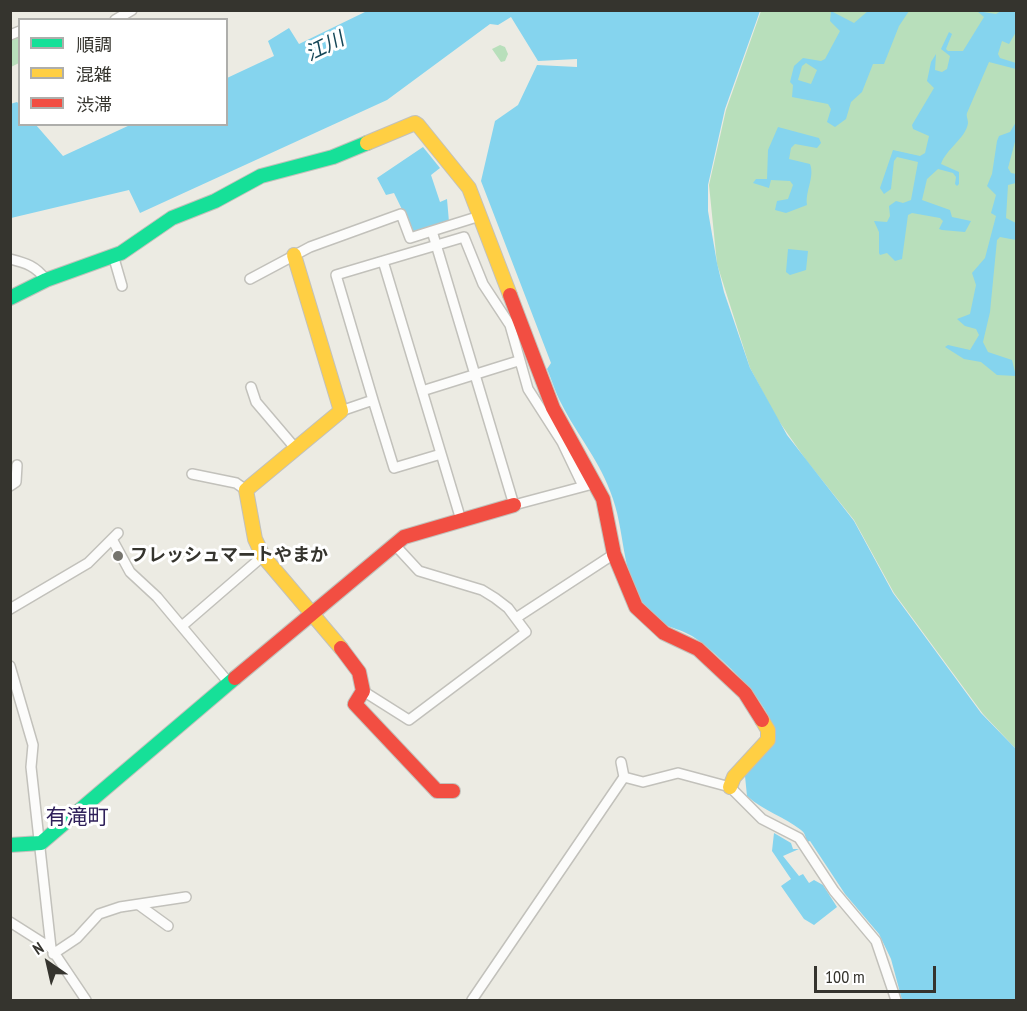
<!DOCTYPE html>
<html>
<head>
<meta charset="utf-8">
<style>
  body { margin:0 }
  #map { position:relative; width:1027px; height:1011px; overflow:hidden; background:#ecebe3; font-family:"PT Sans Narrow","Noto Sans JP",sans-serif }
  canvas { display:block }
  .frame { position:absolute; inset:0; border:12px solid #35342e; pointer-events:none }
  .legend { position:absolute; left:18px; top:18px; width:210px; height:108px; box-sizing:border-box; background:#fff; border:2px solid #aeaeab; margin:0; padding:8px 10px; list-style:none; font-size:18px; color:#35342e }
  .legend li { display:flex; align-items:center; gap:12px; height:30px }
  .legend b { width:30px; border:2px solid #aeaeab }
  .north { position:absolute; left:18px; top:933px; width:60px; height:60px; -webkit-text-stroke:4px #fff; paint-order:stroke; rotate:326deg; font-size:16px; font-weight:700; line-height:24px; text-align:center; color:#35342e }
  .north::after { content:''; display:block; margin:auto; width:21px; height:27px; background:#35342e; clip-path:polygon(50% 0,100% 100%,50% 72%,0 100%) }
  .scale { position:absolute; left:814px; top:966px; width:122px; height:27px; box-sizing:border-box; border:3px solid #35342e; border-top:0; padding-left:8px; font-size:18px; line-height:21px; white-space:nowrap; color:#35342e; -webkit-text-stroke:4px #fff; paint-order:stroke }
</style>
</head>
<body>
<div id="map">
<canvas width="1027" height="1011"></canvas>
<div class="frame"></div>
<ul class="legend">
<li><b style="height:8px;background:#16e098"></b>順調</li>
<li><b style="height:8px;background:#ffcf43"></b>混雑</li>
<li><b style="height:8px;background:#f24e42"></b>渋滞</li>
</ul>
<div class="north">N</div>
<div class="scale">100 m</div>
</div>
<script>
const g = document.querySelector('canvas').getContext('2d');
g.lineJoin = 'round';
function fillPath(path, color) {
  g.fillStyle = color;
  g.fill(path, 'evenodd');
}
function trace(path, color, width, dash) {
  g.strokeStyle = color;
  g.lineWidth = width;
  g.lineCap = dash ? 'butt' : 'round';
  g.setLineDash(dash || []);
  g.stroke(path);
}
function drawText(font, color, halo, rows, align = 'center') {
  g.font = font + ' "PT Sans Narrow","Noto Sans JP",sans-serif';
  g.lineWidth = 6;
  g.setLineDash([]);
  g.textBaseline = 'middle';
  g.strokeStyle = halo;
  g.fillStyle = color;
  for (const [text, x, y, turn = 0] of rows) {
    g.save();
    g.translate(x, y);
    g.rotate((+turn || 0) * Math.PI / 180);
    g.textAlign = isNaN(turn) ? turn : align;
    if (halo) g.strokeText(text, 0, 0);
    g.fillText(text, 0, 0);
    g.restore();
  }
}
fillPath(new Path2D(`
  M761,11h255v738l-33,-35 -89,-121 -40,-73 -48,-60 -30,-43 -26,-49 -33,-104 -8,-79 17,-75z
  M19,36v27l-8,4v-28z
  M500,45l5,2 3,7 -3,7 -4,1 -9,-13z`), '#b8dfbb');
fillPath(new Path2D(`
  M367,11h393l-35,98 -17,76v26l9,52 7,29 26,76 37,67 67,86 39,72 88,120 35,36v251h-114l-11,-41 -12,-25 -34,-40 -35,-53 -3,1c-2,-5 -1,-8 -6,-12 -18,-14 -36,-18 -54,-34l-2,-20 28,-37c7,-29 -55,-85 -78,-101 -15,-11 -35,-10 -47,-26 -27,-34 -22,-75 -35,-113 -13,-39 -35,-62 -52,-96 -6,-11 -9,-23 -14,-34l4,-6 -70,-182 14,-60 23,-16 19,-40 40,2v-8l-39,2 -27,-44 -13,8 -8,-1 -103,76 -247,113 -11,-23 -118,28 -1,-114 7,-2 2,2 1,20 16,1 27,31 67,-31 96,-1 1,-46 47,-22 -6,-15 21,-13 10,16z
  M831,11l23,12 14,-12h41l-10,15 -15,38h-11l-11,28 -11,10 -5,17 -11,8 -8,-5 4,-13 -3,-5 -36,-7 1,-12 -3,-3 4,-16 9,-8 18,3 4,-2 15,-28 -10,-10zM806,63l11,7 -6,14 -13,-4 4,-14z
  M977,11l19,3 5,-3h15v21l-7,12 -7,-3 -4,13 2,4 16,5v6l-27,-7 -22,51c-1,3 1,6 1,10 -2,15 -22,26 -27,41l18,8v12l-2,2 -2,-2 1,-7 -3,-4 -15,-4 -11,10 -5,21 28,10 2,7 19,4 -6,11 -23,-2 -3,-1 4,-8 -3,-3 -28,-5 -4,2 -6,44 -7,2 -8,-8 -7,2 -1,-2v-21l-5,-11 13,1 3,-6 -1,-10 7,-5 7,2 8,-3 7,-38 -21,-5 -3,4 -3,28 -7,5 -4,-6 13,-38 27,6 5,-3 4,-17 -16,-7 -1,-4 22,-37 -7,-7 4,-19 5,-8 -1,16 7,2 5,-3 3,-13 -9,-7 8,-17 3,2 -6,15 2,2h15l21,-34z
  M1016,122v16l-8,30 3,5 5,1v9l-8,2 -2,33 10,5v17l-16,-3 -3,3 -7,72 -7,30 5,10 24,8 4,16 -19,-1 -16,-13 -17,-3 -19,-12 3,-2 22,5 9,-15 -3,-6 -11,-3 -8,-7 13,-5 6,-29 -4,-12 13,-15 11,-42 -5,-3 5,-18 -9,-9 5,-12 5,-33 2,-5 11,-4z
  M778,127l41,11 2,5 -4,5 -22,-4 -4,4 -2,11 21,5c5,13 -5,27 -3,41l-21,8 -11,-3 2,-9 11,-2 5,-14 -3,-4 -19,-1 -2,8 -16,-5 3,-4h11l1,-29z
  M423,147l17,21 -9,7 9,27 7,-3 2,23 -36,10 -19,-39 -8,2 -9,-17z
  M788,249l20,2 -2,19 -16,5 -4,-3z
  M774,833l17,10 2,6h6l-16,7 16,20 4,-2 6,9 5,-3 9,5 14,22 -23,18 -10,-6 -23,-33 10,-7 -19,-28z`), '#85d4ee');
const street = new Path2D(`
  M115,20l17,-10
  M10,35l10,-4
  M480,216l-48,15 82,274 75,-20
  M113,255l9,31
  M10,259c16,4 26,7 36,21
  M250,279l60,-32 91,-33 9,24 22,-7
  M251,387l5,15 40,47
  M422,391l96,-30
  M373,400l-37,-125 47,-14
  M341,411l32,-11 21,68 47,-14
  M192,474l44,9 10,7
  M10,486l6,-4 1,-17
  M461,520l-78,-259 81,-24 19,47 27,41 18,64 34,53 21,44
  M112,539l18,33 27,25 72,86
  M10,609l78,-46 30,-30
  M516,618l98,-64
  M182,626l81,-70
  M10,666l23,79 -2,22 20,181
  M363,691l46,29 117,-88 -18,-24 -13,-10 -13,-8 -63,-19 -25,-27
  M624,777l19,5 35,-9 52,14 32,32 37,19 35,53 42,50 20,59
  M139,905l29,21
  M10,922l41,26 35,52
  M53,954l24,-16 22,-24 21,-7 66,-10
  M472,1000l152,-223 -3,-15`);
const fast = new Path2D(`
  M10,298l36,-18 75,-27 51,-35 43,-17 46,-25 72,-19 34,-14
  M10,845l31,-2 194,-165`);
const slow = new Path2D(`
  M367,143l48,-20 3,2 51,63 41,107
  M294,255l47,156 -95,79 9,49 8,17 78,92
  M730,787l4,-10 34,-37v-10l-6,-10`);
const jam = new Path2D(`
  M510,295l43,113 50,91 11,55 22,53 28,26 34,16 47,44 17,27
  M341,648l18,24 4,19 -8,13 82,87h16
  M235,678l169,-141 110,-32`);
trace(street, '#c2c1bb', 12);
trace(fast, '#c2c1bb', 16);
trace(slow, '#c2c1bb', 16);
trace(jam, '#c2c1bb', 16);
trace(street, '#fcfcfb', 9);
trace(fast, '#16e098', 14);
trace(slow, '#ffcf43', 14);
trace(jam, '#f24e42', 14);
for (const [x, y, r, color] of [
  [118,556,6,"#75746d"]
]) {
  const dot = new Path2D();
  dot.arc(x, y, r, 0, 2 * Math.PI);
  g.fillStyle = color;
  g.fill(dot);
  trace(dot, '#fff', 2);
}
drawText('bold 18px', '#35342e', '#fff', [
  ["フレッシュマートやまか",130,556]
], 'left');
drawText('italic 20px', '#164758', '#fff', [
  ["江川",325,47,-26]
]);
drawText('21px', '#2f205a', '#fff', [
  ["有滝町",77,818]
]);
</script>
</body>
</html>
